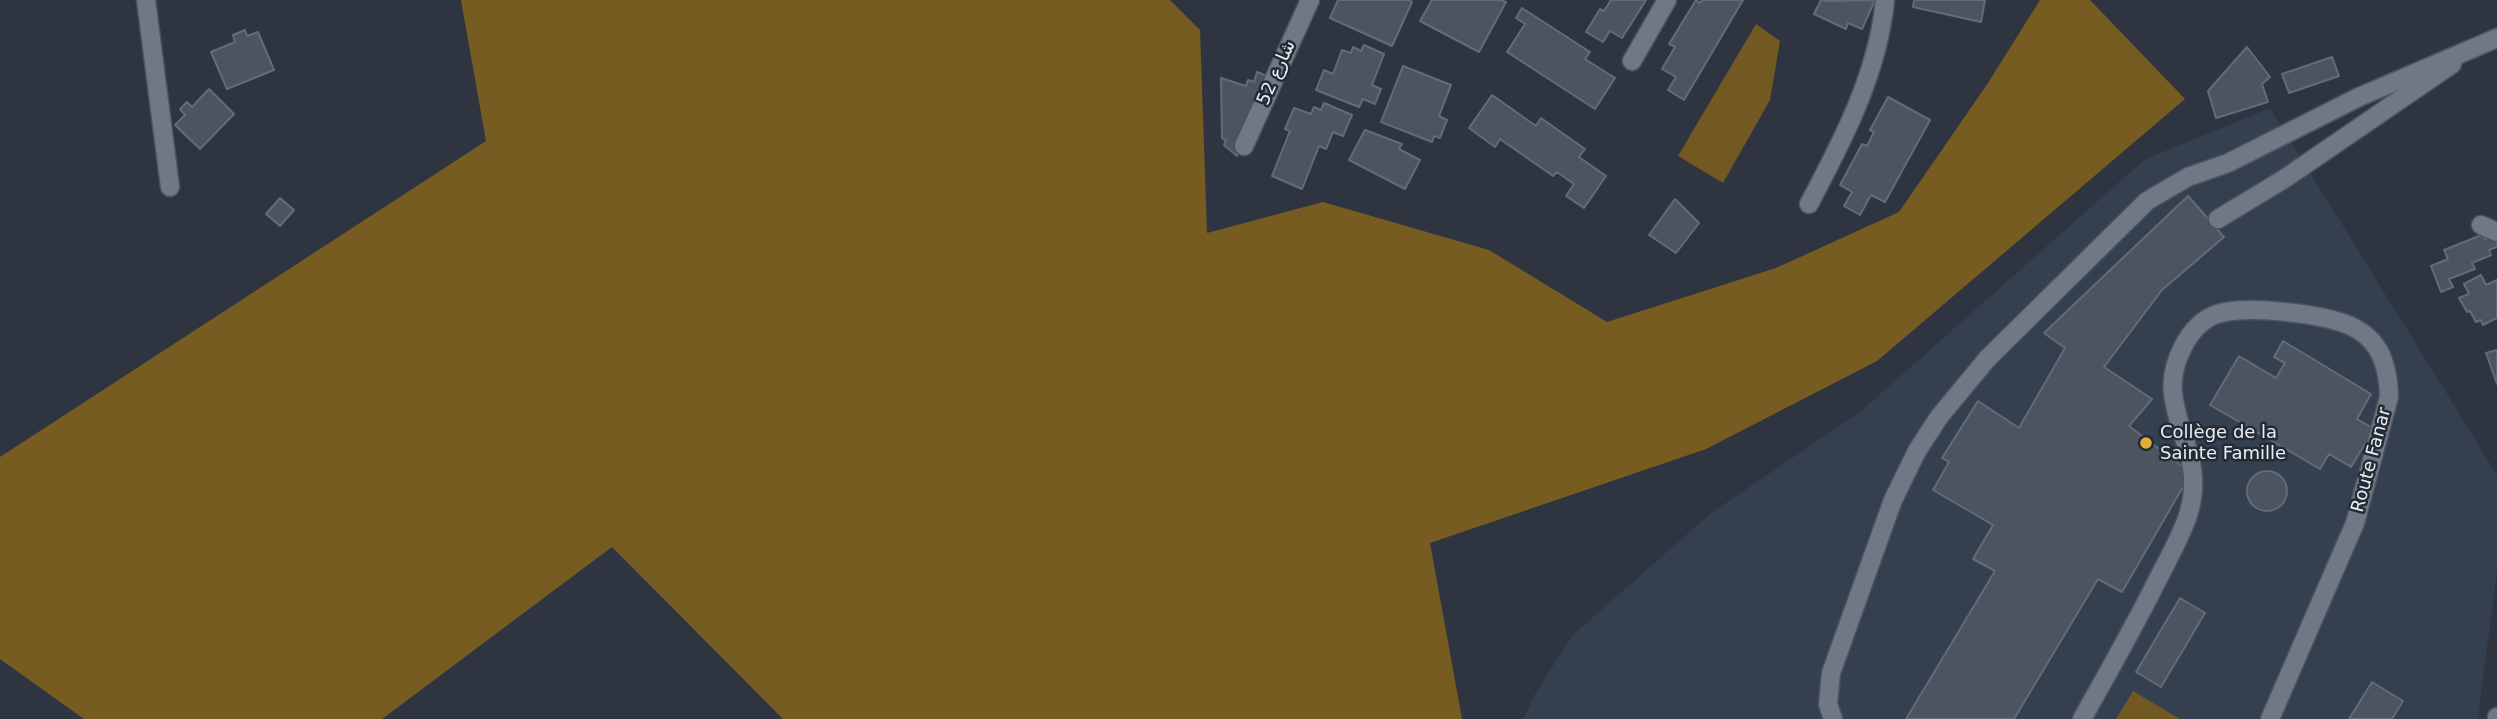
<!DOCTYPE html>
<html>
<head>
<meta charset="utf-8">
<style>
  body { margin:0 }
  canvas { display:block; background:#2e3540 }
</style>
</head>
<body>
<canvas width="2497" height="719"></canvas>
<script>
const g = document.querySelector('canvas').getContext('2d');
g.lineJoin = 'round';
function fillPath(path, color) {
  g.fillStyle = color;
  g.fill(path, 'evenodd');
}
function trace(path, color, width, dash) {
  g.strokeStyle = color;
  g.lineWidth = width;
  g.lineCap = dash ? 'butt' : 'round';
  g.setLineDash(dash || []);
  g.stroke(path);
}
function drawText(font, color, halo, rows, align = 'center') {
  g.font = font + ' "DejaVu Sans","Noto Naskh Arabic",sans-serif';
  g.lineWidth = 5;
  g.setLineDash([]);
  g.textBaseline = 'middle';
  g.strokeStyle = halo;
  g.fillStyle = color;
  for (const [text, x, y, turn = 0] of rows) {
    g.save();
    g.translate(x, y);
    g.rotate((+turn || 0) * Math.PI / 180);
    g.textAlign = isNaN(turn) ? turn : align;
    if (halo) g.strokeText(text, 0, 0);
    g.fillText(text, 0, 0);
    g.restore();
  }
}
fillPath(new Path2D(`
  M2270,108l227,367v95l-19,149h-955l13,-27 37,-57 138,-122 149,-101 284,-252z`), '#343f4f');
fillPath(new Path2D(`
  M1756,24l24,17 -10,59 -47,83 -45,-27z
  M2133,691l47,28h-64z`), '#725821');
fillPath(new Path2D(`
  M461,0h709l30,30 7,203 116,-31 166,48 118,72 169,-54 123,-56 89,-129 52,-83h50l95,99 -308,262 -171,88 -276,94 32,176h-679l-171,-172 -230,172h-298l-84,-60v-202l486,-316z`), '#775c22');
const building = new Path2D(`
  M1338,0h71l3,2 -20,44 -62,-28z
  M1432,0h69l5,2 -27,50 -59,-31z
  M1611,0h35l-24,38 -12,-7 -7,11 -17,-10 14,-23 4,2z
  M1696,0l4,3 2,-3h41l-59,100 -16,-10 8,-13 -14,-8 13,-22 -6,-3z
  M1821,0l7,1 47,-1 -13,29 -14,-6 -2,6 -32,-15z
  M1914,0h71l-4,22 -68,-15z
  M1522,8l68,44 -5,7 30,19 -20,31 -88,-57 18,-28 -9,-6z
  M245,30l2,6 11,-4 16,38 -47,19 -16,-37 24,-10 -2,-7z
  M1364,45l20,9 -12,31 9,4 -6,15 -12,-5 -4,8 -43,-17 8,-20 9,4 9,-24 9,3 2,-6 8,4z
  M2247,47l23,30 -8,7 6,18 -52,16 -8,-27z
  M2332,57l7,19 -50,17 -7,-19z
  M1403,66l48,19 -12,31 8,4 -7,18 -6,-2 -2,6 -51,-20z
  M1257,72l12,5 -32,79 -13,-11 2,-4 -4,-3 -1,-60 25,8 2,-6 6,2z
  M209,89l25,25 -34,35 -25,-24 10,-10 -5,-6 7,-7 5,5z
  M1492,95l44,31 5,-8 44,31 -6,8 27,19 -22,32 -18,-12 8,-12 -17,-12 -4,4 -53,-37 -5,8 -26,-19z
  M1888,97l42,23 -45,82 -14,-7 -11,20 -16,-9 8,-14 -12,-7 22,-41 5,2 7,-14 -4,-2z
  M1324,103l28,12 -9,21 -10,-4 -7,17 -7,-3 -17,43 -30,-13 18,-45 -5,-2 9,-21 17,6 3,-7 7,3z
  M1365,130l37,14 -3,5 21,11 -15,29 -56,-29z
  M2188,196l36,41 -62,53 -58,77 48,32 -23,27 62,47 -69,119 -24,-13 -84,140h-108l89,-148 -22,-12 20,-34 -60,-35 16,-28 -7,-4 36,-57 41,27 46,-80 -21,-15z
  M280,198l14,12 -14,16 -14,-12z
  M1675,199l24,24 -23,30 -27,-18z
  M2484,234l1,5 12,-4v12l-8,3 2,5 -19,8 3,6 -26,10 4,8 -12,5 -10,-26 17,-7 -4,-9z
  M2481,275l5,10 11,-5v38l-14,7 -2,-5 -5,2 -6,-11 -3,1 -8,-14 10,-4 -5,-10z
  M2283,341l88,53 -14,25 17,10 -23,38 -22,-13 -9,15 -110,-64 29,-49 37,22 9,-15 -11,-6z
  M2497,350v34l-11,-31z
  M2247 491a20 20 0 1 1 40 0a20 20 0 1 1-40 0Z
  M2180,598l25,15 -44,74 -25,-15z
  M2372,682l31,19 -11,18h-43z`);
fillPath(building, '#4c5460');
trace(building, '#636b77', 2);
const minor = new Path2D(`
  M146,0l24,187
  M1632,61l35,-61
  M1244,146l66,-146
  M1809,204c34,-64 69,-131 76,-204
  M2218,219l66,-40 168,-115
  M2481,225l16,7
  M1833,719l-5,-15 3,-31 62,-173 24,-49 22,-34 48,-58 160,-158 41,-24 40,-14 131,-66 138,-59
  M2082,719c26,-46 52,-92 76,-140 11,-22 24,-44 31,-67 14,-49 -11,-74 -16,-119 -3,-28 15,-69 44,-79 29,-9 96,-1 126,9 35,12 45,38 46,74l-34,126 -85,196
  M2497,719v-2`);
trace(minor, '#4d535c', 21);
trace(minor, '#6f7884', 18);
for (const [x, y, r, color] of [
  [2146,443,7,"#e4ae35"]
]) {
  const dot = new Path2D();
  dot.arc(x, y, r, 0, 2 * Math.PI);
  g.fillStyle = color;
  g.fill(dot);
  trace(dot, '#242b35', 2.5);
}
drawText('18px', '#e9eef5', '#242b35', [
  ["شارع 52",1277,73,-66],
  ["Route Fanar",2372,460,-75]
]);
drawText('18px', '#e9eef5', '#242b35', [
  ["Collège de la",2160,433],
  ["Sainte Famille",2160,454]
], 'left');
</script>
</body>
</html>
